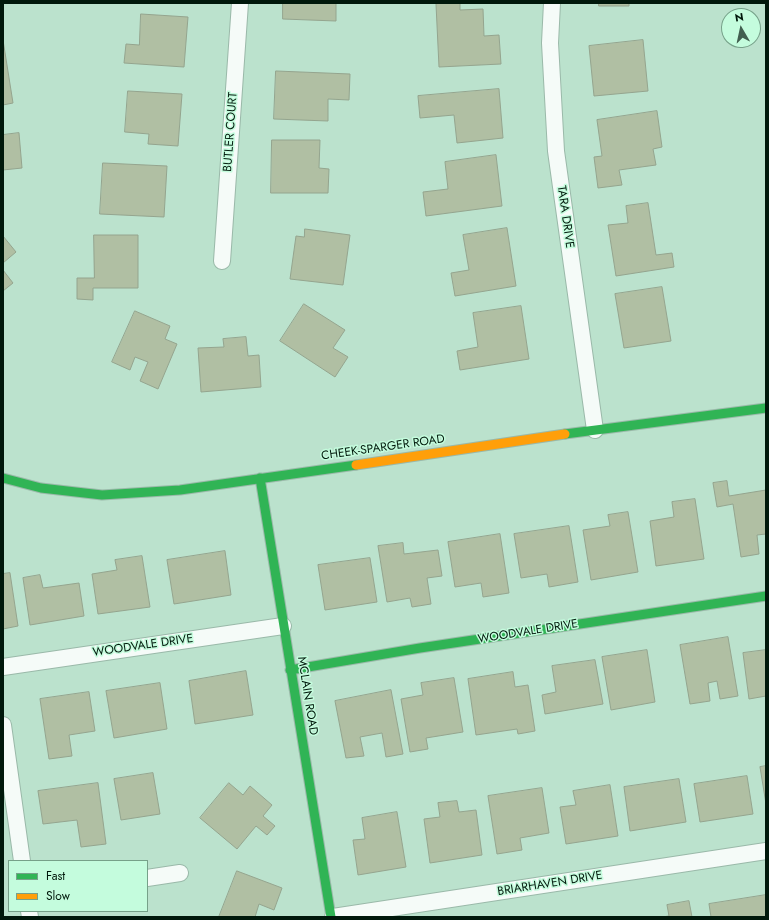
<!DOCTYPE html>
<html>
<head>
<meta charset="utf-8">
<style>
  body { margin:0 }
  #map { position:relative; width:769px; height:920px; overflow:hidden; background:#bbe2cd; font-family:Jost,sans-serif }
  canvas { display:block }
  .frame { position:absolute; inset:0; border:4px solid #00180b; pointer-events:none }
  .legend { position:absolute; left:8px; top:860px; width:140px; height:52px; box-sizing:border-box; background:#c4fcdd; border:1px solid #76a189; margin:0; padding:5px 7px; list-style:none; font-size:12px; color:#00180b }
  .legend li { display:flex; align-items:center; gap:8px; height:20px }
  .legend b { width:20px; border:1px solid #76a189 }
  .north { position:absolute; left:721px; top:8px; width:40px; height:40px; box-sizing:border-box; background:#c4fcdd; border:1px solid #76a189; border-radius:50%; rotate:351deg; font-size:11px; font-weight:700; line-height:16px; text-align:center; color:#00180b }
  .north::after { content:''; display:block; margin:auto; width:14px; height:18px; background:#415f4f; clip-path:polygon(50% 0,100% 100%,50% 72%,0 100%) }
</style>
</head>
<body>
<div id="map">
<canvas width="769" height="920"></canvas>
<div class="frame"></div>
<ul class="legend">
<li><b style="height:5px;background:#30b455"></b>Fast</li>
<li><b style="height:5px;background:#ff9f0a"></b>Slow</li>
</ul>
<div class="north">N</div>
</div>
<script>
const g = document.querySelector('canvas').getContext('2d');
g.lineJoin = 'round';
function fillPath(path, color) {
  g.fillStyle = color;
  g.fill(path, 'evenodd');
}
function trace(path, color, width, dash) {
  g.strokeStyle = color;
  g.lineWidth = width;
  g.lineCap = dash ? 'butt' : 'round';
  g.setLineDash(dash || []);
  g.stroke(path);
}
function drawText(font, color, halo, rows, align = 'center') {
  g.font = font + ' Jost,sans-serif';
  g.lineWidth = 3;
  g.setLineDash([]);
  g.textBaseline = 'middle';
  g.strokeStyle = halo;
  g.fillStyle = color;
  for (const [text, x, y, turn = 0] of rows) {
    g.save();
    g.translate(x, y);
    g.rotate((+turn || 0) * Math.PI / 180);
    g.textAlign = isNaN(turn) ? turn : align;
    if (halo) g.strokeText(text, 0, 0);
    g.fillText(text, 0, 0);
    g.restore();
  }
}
const building = new Path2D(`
  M283,3h53v18l-53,-2z
  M460,3v7l23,-1 1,27 15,-1 2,29 -62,3 -3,-63z
  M599,3h30v3h-30z
  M141,14l47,3 -4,50 -60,-4 2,-19 13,1z
  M3,40l10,63 -10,2z
  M643,40l5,51 -54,5 -5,-50z
  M276,71l74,3 -1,26 -21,-1v22l-54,-2z
  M499,89l4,49 -46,5 -3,-28 -34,3 -2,-22z
  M128,91l54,3 -4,52 -30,-2 1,-10 -24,-2z
  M657,111l5,36 -9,2 3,16 -37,5 3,15 -24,3 -4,-31 8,-1 -5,-36z
  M19,133l3,35 -19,2v-35z
  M272,140h48l-1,28 10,1 -1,24h-57z
  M496,155l6,51 -76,10 -3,-24 25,-3 -3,-27z
  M103,163l64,3 -3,51 -64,-3z
  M648,203l8,52 16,-2 2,14 -58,9 -8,-51 20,-2 -2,-17z
  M507,228l9,58 -61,10 -4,-23 18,-3 -6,-35z
  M305,229l45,6 -7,50 -53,-6 6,-43 8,1z
  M94,235h44v53h-45v12l-16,-1v-21h17z
  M3,236l13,16 -13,11z
  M3,270l10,13 -10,8z
  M662,287l9,54 -47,7 -9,-54z
  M304,304l41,26 -12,18 15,9 -13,20 -55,-36z
  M521,306l8,53 -69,11 -3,-19 21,-4 -5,-34z
  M135,311l35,15 -5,13 12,5 -19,45 -18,-8 8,-19 -13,-5 -5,13 -18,-8z
  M246,337l2,19 11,-1 2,32 -60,5 -3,-44 26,-1 -1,-8z
  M727,481l2,15 37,-6v44l-9,1 2,19 -18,3 -8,-53 -16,3 -4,-24z
  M695,499l9,60 -48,7 -6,-45 24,-4 -2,-15z
  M628,512l10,60 -47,8 -8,-50 27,-4 -2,-11z
  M569,526l9,56 -29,5 -2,-13 -26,4 -7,-44z
  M500,534l9,59 -26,4 -2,-14 -26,4 -7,-45z
  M403,543l1,11 34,-4 4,26 -15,2 4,26 -19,3 -2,-9 -23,4 -9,-56z
  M225,551l6,44 -57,9 -7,-44z
  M142,556l8,51 -52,7 -6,-40 25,-4 -2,-10z
  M370,558l7,44 -52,8 -7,-45z
  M10,573l8,53 -15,3v-55z
  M40,575l3,13 36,-5 5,33 -54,9 -7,-47z
  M728,637l10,59 -18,3 -3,-18 -9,2 2,18 -20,3 -10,-59z
  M647,650l8,52 -44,8 -9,-53z
  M766,650v46l-17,3 -6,-46z
  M595,660l8,44 -58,10 -3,-19 14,-3 -4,-26z
  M246,671l7,44 -58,9 -6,-43z
  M513,672l2,15 13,-2 7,46 -17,3 -1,-5 -41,6 -8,-56z
  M454,678l9,54 -37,6 2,11 -18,3 -9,-53 22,-4 -2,-12z
  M160,683l7,46 -53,9 -8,-47z
  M391,690l12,64 -17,3 -4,-24 -22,4 4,19 -18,2 -11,-57z
  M89,692l6,39 -26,4 3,21 -23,3 -9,-60z
  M766,766v38l-6,-37z
  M153,773l7,41 -39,6 -7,-41z
  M747,776l6,38 -53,8 -6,-38z
  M679,779l7,43 -56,9 -6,-44z
  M98,783l8,61 -25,3 -4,-27 -34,4 -5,-33z
  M229,783l14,12 7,-9 22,19 -9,11 12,10 -8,9 -11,-9 -19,23 -37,-31z
  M610,785l8,51 -52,8 -6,-37 16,-2 -3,-14z
  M542,788l7,45 -29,5 2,12 -25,4 -9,-58z
  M457,801l2,11 17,-2 6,45 -52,8 -6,-44 16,-2 -2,-14z
  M397,812l9,55 -48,8 -5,-35 12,-1 -3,-21z
  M237,871l45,17 -8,22 -15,-6 -4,13h-36z
  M766,895v22h-55l-2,-13z
  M689,901l3,16h-30l7,-1 -2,-11z`);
fillPath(building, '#b0bfa3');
trace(building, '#94a48e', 1);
const street = new Path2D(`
  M552,3l-2,40 6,108 39,279
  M222,261l18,-258
  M3,667l280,-41
  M3,725l19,136
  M147,878l33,-5
  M29,911l1,6
  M333,917l433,-66`);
const fast = new Path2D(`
  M565,434l201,-26
  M3,478l38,10 61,7 78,-5 176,-25
  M260,478l71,439
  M290,670l130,-22 346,-52`);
const slow = new Path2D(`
  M356,465l209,-31`);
trace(street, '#9ab9a9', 18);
trace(fast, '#9ab9a9', 11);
trace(slow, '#9ab9a9', 11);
trace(street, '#f5fbf8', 16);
trace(fast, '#30b455', 9);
trace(slow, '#ff9f0a', 9);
drawText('12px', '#00180b', '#c4fcdd', [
  ["BUTLER COURT",231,132,-86],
  ["TARA DRIVE",565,217,82],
  ["CHEEK-SPARGER ROAD",383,448,-8],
  ["WOODVALE DRIVE",528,632,-9],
  ["WOODVALE DRIVE",143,646,-8],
  ["MCLAIN ROAD",307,696,81],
  ["BRIARHAVEN DRIVE",550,884,-9]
]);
</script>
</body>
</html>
